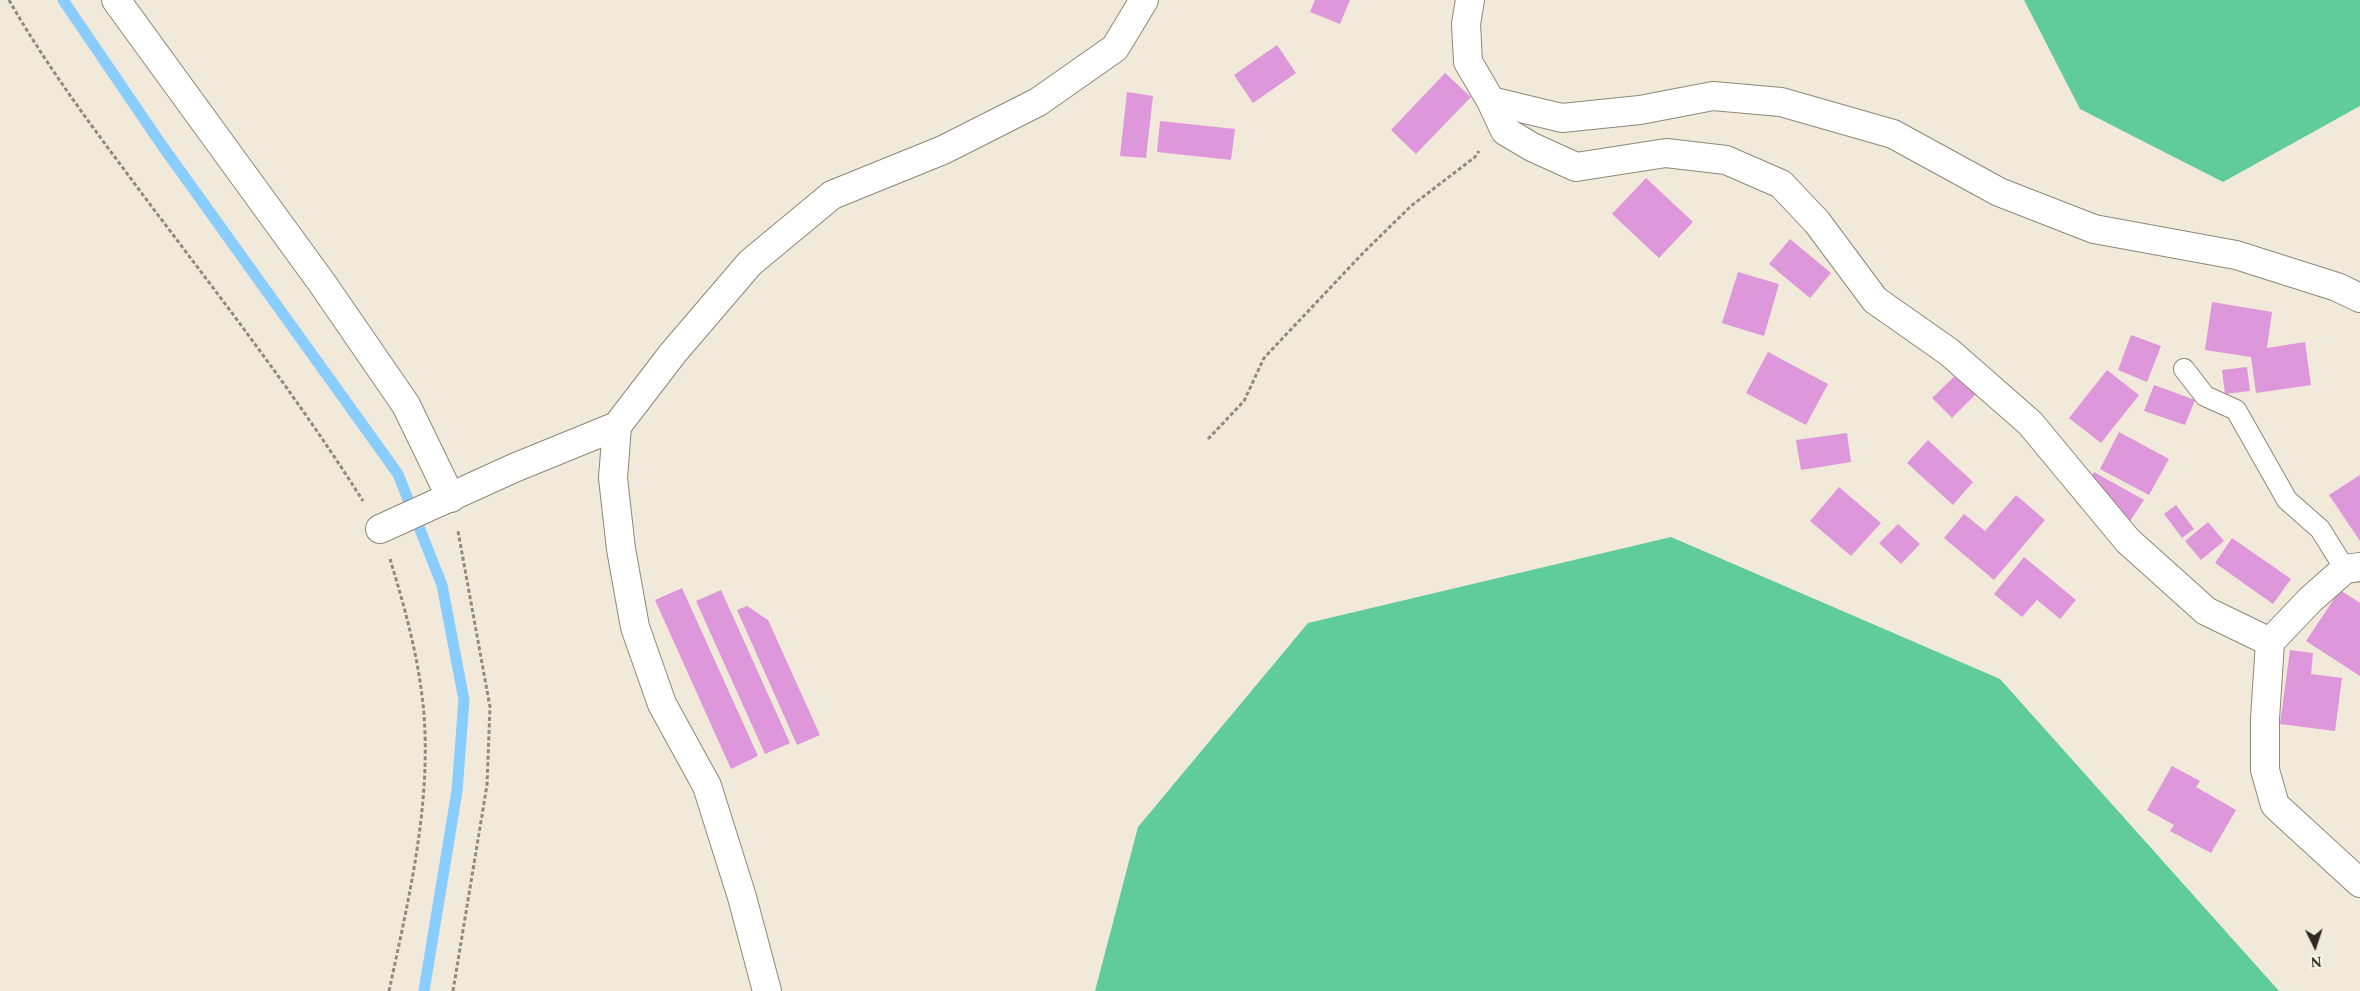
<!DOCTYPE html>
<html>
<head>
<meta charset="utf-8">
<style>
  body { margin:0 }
  #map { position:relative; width:2360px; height:991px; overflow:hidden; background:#f1e9d9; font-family:Spectral,serif }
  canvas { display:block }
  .north { position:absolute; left:2290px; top:921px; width:50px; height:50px; -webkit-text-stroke:4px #fef7e6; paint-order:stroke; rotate:176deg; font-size:14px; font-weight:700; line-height:20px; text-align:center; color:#2c2a24 }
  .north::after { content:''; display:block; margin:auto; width:18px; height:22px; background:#2c2a24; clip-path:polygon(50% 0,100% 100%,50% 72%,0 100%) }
</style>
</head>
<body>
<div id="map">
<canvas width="2360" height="991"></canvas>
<div class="north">N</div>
</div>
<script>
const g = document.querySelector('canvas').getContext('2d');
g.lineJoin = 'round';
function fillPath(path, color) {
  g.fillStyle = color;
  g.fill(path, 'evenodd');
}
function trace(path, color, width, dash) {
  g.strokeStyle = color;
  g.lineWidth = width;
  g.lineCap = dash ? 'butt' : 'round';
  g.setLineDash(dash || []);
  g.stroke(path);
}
fillPath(new Path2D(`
  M2024,0h336v106l-137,76 -143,-73z
  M1671,537l329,142 279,312h-1184l43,-164 170,-204z`), '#60cc9c');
trace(new Path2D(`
  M63,0l98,144 237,330 44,111 22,115 -7,91 -33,200`), '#89ccfe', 11);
fillPath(new Path2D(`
  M1315,0h35l-10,24 -30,-12z
  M1277,45l19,28 -43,30 -19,-28z
  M1445,73l26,24 -55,57 -25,-24z
  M1127,92l26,4 -7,62 -26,-2z
  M1160,121l75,8 -4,31 -74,-8z
  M1646,178l47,44 -34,36 -47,-44z
  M1790,239l41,34 -21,25 -41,-34z
  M1738,272l41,12 -15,52 -42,-13z
  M2212,302l60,10 -5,36 38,-6 6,43 -55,8 -5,-36 -46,-7z
  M2131,335l30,11 -14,36 -29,-12z
  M1768,352l60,32 -22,41 -60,-32z
  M2247,367l3,24 -25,3 -3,-24z
  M2107,370l32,25 -38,48 -32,-25z
  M1959,372l20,19 -27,27 -20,-20z
  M2154,385l41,15 -10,25 -41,-14z
  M2119,432l50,27 -20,36 -49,-26z
  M1847,433l4,29 -50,8 -5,-30z
  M1928,440l45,42 -20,23 -46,-42z
  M2094,472l50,28 -14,21 -42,-39z
  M2360,475v66l-31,-46z
  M1839,487l42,36 -30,33 -41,-35z
  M2016,495l29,25 -51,60 -50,-42 20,-24 21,17z
  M2176,505l18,24 -12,9 -18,-24z
  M2208,522l16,19 -23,19 -16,-19z
  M1898,524l22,20 -19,20 -22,-21z
  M2232,538l59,41 -18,25 -58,-41z
  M2024,557l52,43 -16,19 -23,-19 -15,17 -28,-23z
  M682,588l76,168 -27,13 -76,-169z
  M721,590l69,153 -25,11 -69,-153z
  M2340,590l20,13v73l-54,-35z
  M747,606l21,14 52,115 -23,10 -60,-135z
  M2290,650l23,3 -2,21 31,4 -7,53 -55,-7z
  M2172,766l28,15 -4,6 40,23 -25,43 -41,-22 4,-6 -27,-15z`), '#de97db');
const service = new Path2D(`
  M2184,369l21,27 31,14 51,90 33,29 25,40`);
const minor = new Path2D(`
  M116,0l206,283 84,122 45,93
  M1470,0l-4,24 2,38 23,39 14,30 27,16 44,20 90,-14 60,7 55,24 36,38 58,78 74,52 81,71 98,118 78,70 64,31 40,-42 35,-31 15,-2
  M1491,101l71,17 78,-8 73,-14 68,6 112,32 106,58 95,37 142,26 101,32 23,11
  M617,426l-4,52 8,71 14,78 27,77 45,82 35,111 25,94
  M380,529l134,-61 103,-42 56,-73 77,-90 82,-68 111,-45 95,-48 77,-54 29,-48
  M2270,642l-5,77v51l10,35 85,78`);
trace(service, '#8e8879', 22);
trace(minor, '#8e8879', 30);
trace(new Path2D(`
  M9,0c41,72 91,137 140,203 74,98 149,195 214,298
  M1208,439l36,-38 20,-43 99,-105 48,-47 64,-49 4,-6
  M389,991c18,-84 39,-172 36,-258 -2,-60 -18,-118 -35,-174
  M453,991l34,-206 3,-78 -32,-176`), '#908b80', 3, [4, 2.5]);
trace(service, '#fff', 20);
trace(minor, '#fff', 28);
</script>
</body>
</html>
